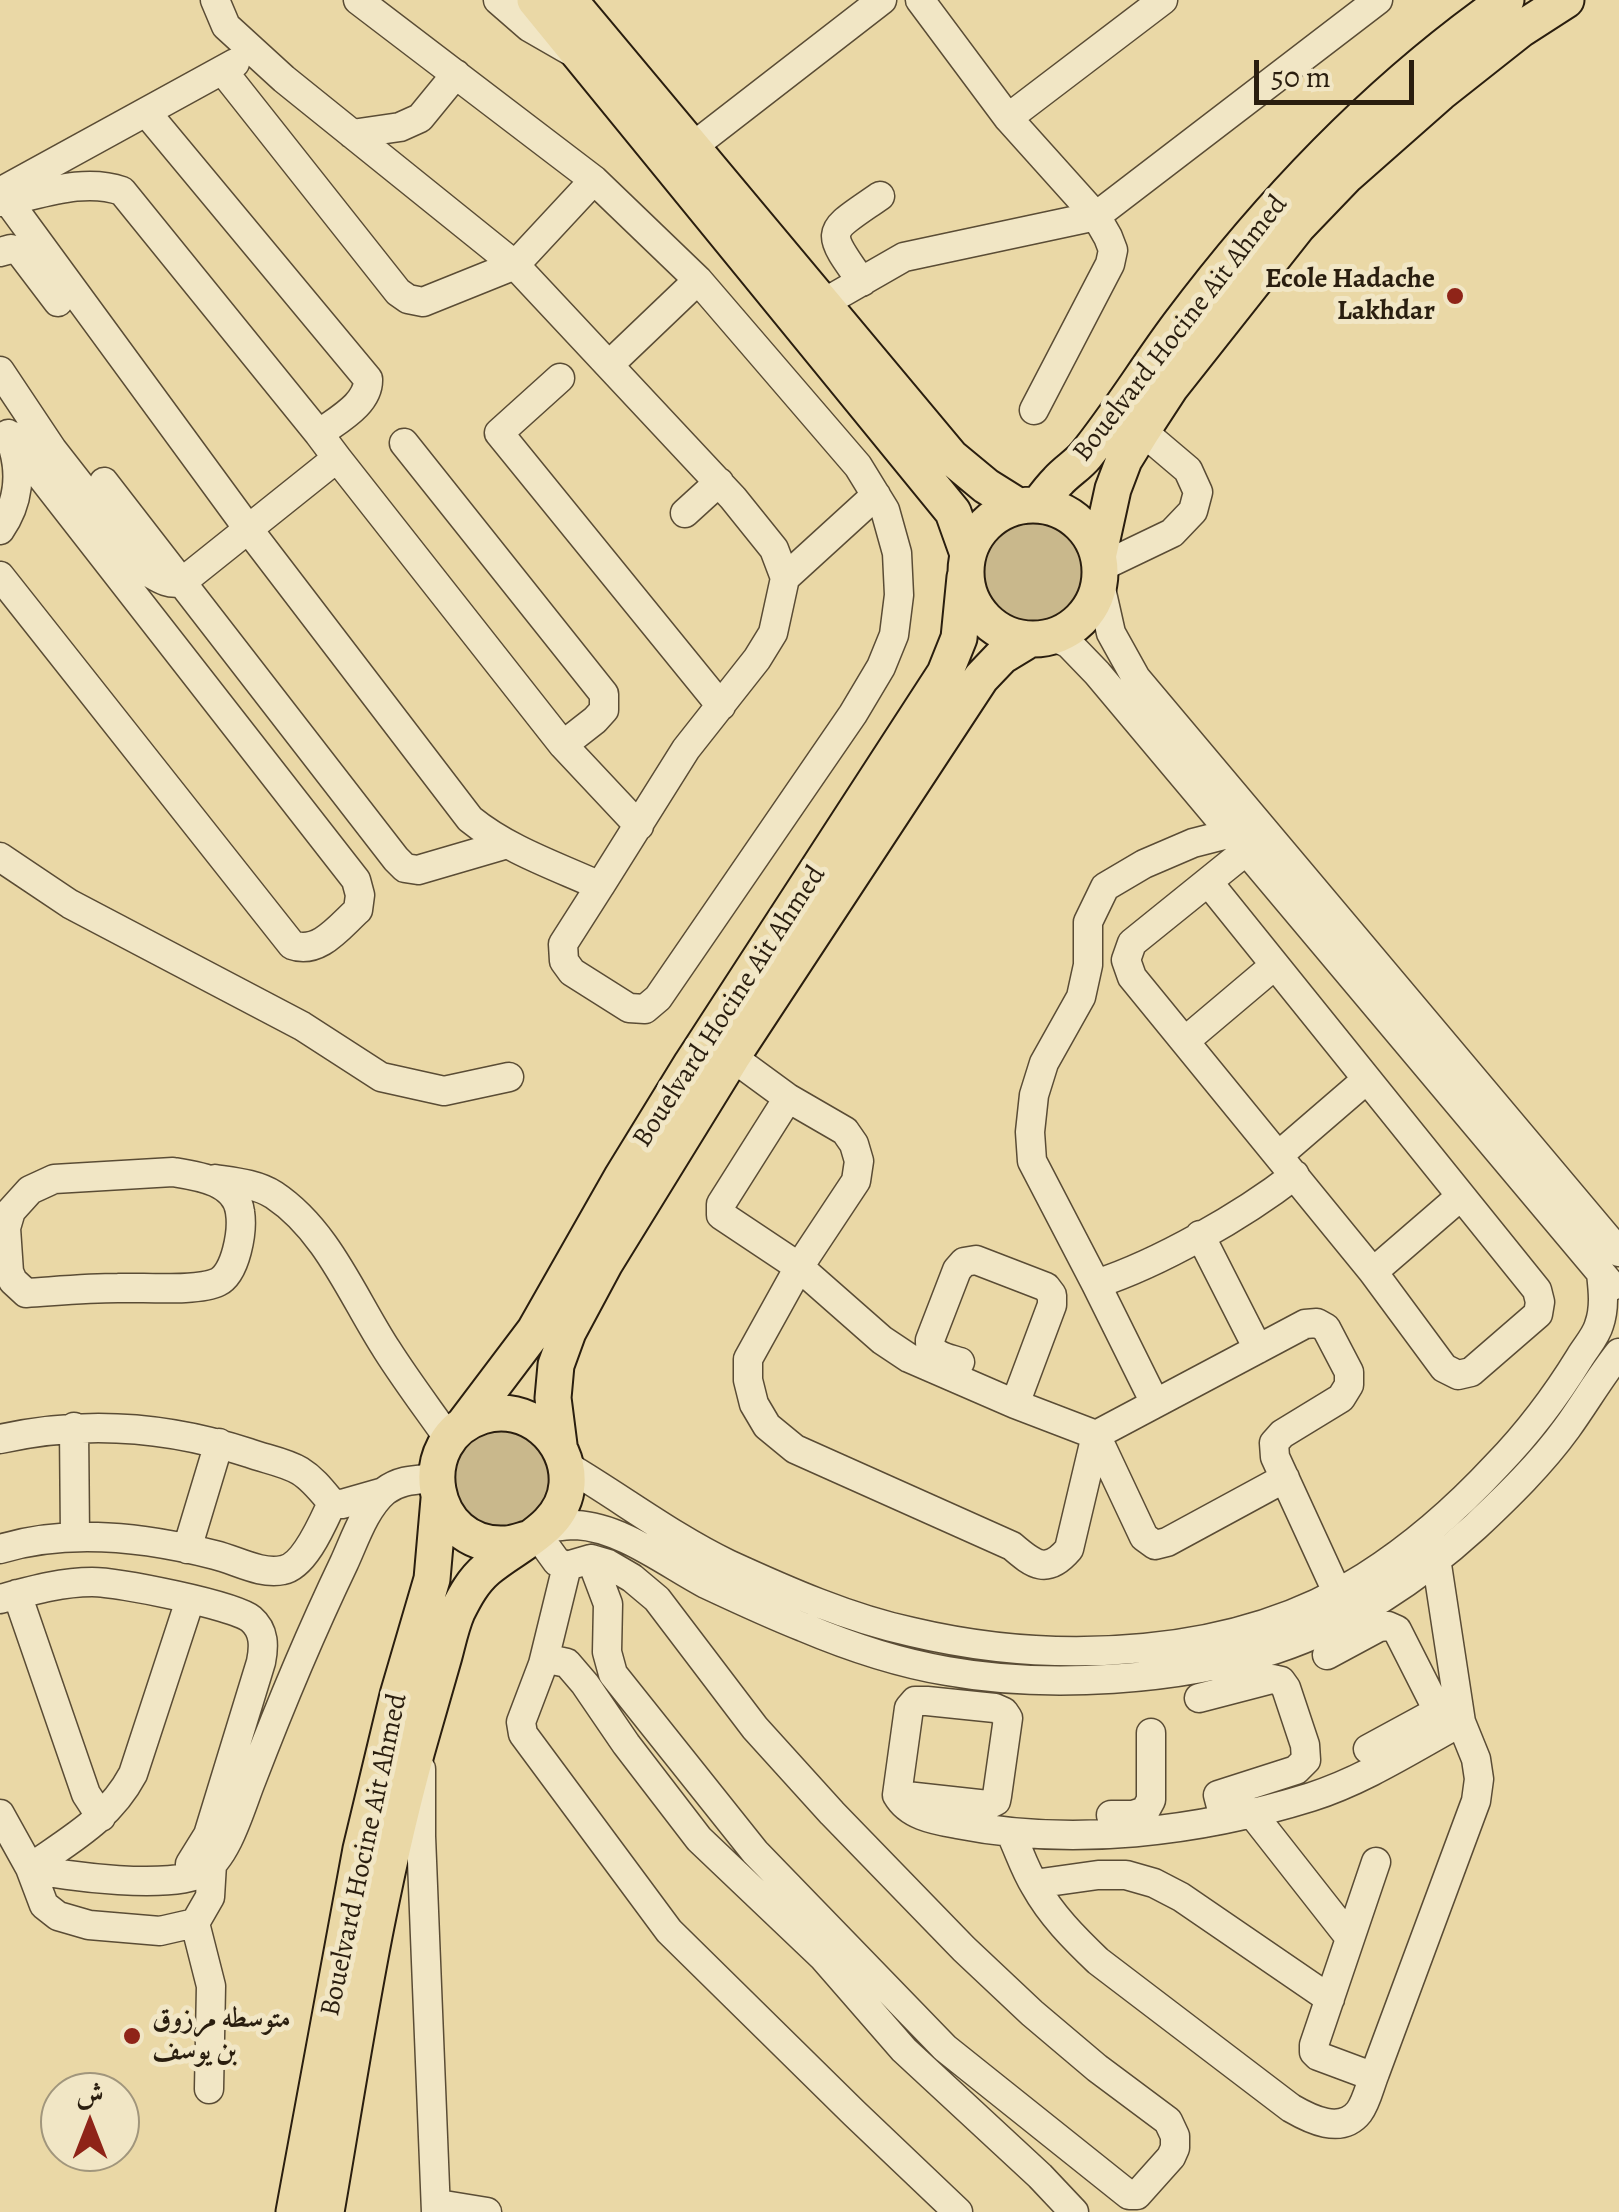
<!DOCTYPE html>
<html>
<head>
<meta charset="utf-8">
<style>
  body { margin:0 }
  #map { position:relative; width:1619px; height:2212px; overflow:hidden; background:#ead8a6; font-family:Alegreya,Amiri,serif }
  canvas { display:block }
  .north { position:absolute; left:40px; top:2072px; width:100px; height:100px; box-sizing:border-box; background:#f1e6c5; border:2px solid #a1967c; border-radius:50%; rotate:0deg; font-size:28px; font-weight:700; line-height:40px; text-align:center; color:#2a1e0f }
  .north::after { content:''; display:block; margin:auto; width:35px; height:45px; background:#8f2418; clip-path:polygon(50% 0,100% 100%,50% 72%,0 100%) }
  .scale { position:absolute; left:1254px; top:60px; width:160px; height:45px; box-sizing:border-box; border:5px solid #2a1e0f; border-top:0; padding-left:12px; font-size:30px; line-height:35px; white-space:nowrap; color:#2a1e0f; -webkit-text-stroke:8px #f1e6c5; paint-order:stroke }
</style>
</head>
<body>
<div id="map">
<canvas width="1619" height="2212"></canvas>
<div class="north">ش</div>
<div class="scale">50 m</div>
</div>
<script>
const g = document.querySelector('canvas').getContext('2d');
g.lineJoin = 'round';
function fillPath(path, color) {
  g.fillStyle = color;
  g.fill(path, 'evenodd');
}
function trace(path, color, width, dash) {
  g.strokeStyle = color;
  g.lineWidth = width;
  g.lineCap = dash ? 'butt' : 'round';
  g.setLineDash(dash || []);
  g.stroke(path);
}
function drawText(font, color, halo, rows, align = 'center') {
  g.font = font + ' Alegreya,Amiri,serif';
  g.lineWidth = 10;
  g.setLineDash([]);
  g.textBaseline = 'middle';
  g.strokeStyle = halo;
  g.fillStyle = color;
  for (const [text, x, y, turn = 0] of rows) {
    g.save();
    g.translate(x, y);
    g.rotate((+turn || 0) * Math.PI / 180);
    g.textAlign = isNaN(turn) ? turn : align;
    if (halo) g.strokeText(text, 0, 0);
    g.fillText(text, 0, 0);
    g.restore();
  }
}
fillPath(new Path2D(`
  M981 574a53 53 0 1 1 106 0a53 53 0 1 1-106 0Z
  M491,1428l38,6 23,30 -2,37 -27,26 -37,1c-39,-31 -40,-32 -26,-80z`), '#c9b88c');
const minor = new Path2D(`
  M358,0l236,180 104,100 160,186 27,44 12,43 2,42 -5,40 -13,32 -28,47 -195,284 -13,11 -16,-1 -57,-36 -8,-11 -1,-17 37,-58
  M498,0l31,27 40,23
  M920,0l88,118 88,98 12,21 5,13 -3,14 -76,146
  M223,71l175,221 10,7 15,3 92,-37 79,-85
  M1008,118l155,-118
  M352,134l48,-7 20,-9 36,-44
  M691,148l191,-148
  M0,192l235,-129
  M8,201c37,-8 77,-23 114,-10l197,243
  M0,202l8,-1 241,329 221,289c38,31 86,47 130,67l86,-137 71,-90 16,-26 12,-55 -11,-29 -41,-51 -218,-233 -231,-186 -58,-53 -11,-26
  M0,252l11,-3 9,3 38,50
  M862,282c-39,-54 -35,-49 18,-86
  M822,304l82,-47 192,-41 282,-216
  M609,365l89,-85
  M0,371l52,78
  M560,378l-61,55 222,273
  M10,435l42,14 96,123c12,7 20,13 34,10l155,-124 -18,-24c18,-14 50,-30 49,-55l-222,-267
  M404,443l200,251v16l-9,10 -32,25
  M337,458l226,287 76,81
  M104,482l292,377 9,9 13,2 89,-26
  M685,513l34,-31
  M0,530c19,-27 22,-58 11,-89
  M1099,568l73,-35 21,-22 5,-19 -10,-22 -46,-39
  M0,576l292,369c27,10 48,-19 66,-35l2,-15 -4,-15 -348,-446
  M785,578l91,-83
  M1100,584l11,49 25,45 483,574
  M1053,636l16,8 28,29 515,613
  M0,857l70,47 232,122 79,51 63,14 65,-14
  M1209,883l328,407 3,12 -2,12 -67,58 -13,3 -14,-7 -71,-96 -241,-295 -6,-17 6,-17 114,-92
  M1185,1041l90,-76
  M732,1057l56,41 -67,106v11l78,52 83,73 27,18 106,46 81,31 209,-111 12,-1 9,5 23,44v13l-8,13 -59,36 -8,9 1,14 62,135
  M788,1098l57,33 9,13 5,17 -3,20 -57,86 -51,92v21l6,24 13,22 28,23 217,97c22,19 35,29 57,3l27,-114
  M1279,1155l87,-75
  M173,1172c25,4 63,9 67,40 3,19 -4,61 -22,70 -20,10 -76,5 -100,6 -30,0 -61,3 -92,5l-13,-12 -4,-9 -3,-44 5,-17 19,-21 24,-11z
  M215,1179c20,3 42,5 59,16 54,36 79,103 113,155 19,30 41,59 62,89
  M1200,1235l58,114
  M1373,1272l88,-76
  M1096,1284l-64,-123 -2,-29 4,-37 10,-32 37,-66 7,-32v-43l17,-35 39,-23 49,-21 39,-10
  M960,1362c-13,-4 -31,-7 -30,-22l27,-70 7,-8 12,-2 70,27 6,8v10l-37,99
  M1155,1403l-59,-119c64,-21 146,-68 199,-109
  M74,1427l1,110
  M1096,1435l48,102 11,8 12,-3 118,-64
  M0,1439c84,-19 167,-13 249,14 16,6 36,9 51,18 13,8 22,20 32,32l10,1 42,-12
  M567,1466c54,32 105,71 161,98 59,27 120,54 184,68 144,34 325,27 453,-55 49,-31 93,-70 132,-112 32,-33 59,-69 83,-108 6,-10 16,-21 19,-32 6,-17 4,-34 2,-52
  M546,1527c10,0 20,-2 30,-2 45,2 92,39 130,59 32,15 64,30 97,43 45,19 96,36 144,44 100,18 233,10 329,-22 73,-24 142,-70 199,-122 32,-30 66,-63 92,-99 18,-25 33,-51 52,-75
  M536,1533l21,29 10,4 24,-7 17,5 24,14 25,21 98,129 77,85 132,136 68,64 65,55 71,53 7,15v12l-4,9 -34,38h-8l-184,-147 -190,-196 -142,-178 -6,-22 1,-48 -17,-45
  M0,1549c70,-21 145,-12 215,6 21,5 46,20 68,15 22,-4 40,-48 49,-67
  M187,1549l32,-106
  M567,1566l-24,98 -22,58 2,12 146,197 185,182 104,99
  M17,1594l69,200 15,23
  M0,1599c30,-8 61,-17 92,-17 26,0 142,23 159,37 14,12 13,28 10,43l-53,173 -18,29
  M190,1600l-57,174c-24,45 -62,65 -103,94l14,37 14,11 31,9 71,6 35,-8 15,-26 2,-33
  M1327,1655l52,-28 9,-1 9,4 41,81 -70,38
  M543,1664l10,-4 14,3 18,21 41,60 73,95 124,118 81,93 136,126 34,36
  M1199,1698l73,-19 9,2 5,7 19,57 1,15 -10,10 -78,25 6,23
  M421,1769v67l15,376
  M897,1795l91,10 8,-4 1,-5 11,-78 -4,-6 -9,-4 -68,-7h-12l-6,7 -12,87c12,21 38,25 60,29 115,23 242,8 354,-27 53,-17 101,-48 150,-75
  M1251,1812l99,126
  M0,1814l30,54c33,9 145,22 173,4 25,-16 38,-66 49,-93 28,-73 58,-145 92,-216 11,-24 21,-55 41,-72 16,-12 32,-11 51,-13
  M1111,1815h22l12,-4 6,-11v-67
  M1011,1834c8,17 14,36 24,52 16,29 39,52 63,75l193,147c19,11 50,27 68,4 8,-11 11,-27 16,-39l101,-272 3,-22 -3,-20 -15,-37 -25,-164
  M1034,1884l64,-9h28l28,8 27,14 149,102
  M195,1923l16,63 -2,103
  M1375,2073l-6,2 -51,-19 -4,-4v-7l62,-183
  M438,2204l49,8`);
const major = new Path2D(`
  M535,0l418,512 15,42
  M569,0l382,457 35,29 32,20
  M1039,504c6,-8 12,-16 19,-23 9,-10 20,-16 28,-26 33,-41 61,-87 93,-130 92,-123 200,-236 327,-325
  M966 572a67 67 0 1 1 134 0a67 67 0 1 1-134 0Z
  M1099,553l14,-64 11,-29 18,-29 28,-43 128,-162 49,-51 93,-82 81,-64 45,-29
  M464,1424l71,-94 87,-153 70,-114 253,-390 14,-35 6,-61
  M559,1445l-6,-47 3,-33 12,-33 37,-69 127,-206 249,-379 21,-22 28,-17
  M294,2212l67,-363 37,-154 34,-116 7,-80
  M326,2212c28,-162 51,-325 97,-483 7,-25 14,-49 21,-73 4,-15 7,-30 13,-44 8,-16 16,-31 30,-43 29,-25 77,-41 80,-85 3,-44 -40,-82 -85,-68 -72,23 -53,132 23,128 7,0 15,-3 22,-5`);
trace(minor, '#5a4c35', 31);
trace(major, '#2a1e0f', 39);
trace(minor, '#f1e6c5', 28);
trace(major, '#ead8a6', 35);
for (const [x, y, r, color] of [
  [1455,296,10,"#8f2418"],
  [132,2036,10,"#8f2418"]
]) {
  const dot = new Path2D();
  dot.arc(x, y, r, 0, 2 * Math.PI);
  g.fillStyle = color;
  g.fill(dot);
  trace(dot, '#f1e6c5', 4);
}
drawText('bold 28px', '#2a1e0f', '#f1e6c5', [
  ["Ecole Hadache",1435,280],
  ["Lakhdar",1435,312],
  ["متوسطه مرزوق",152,2020,"left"],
  ["بن يوسف",152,2052,"left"]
], 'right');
drawText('28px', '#2a1e0f', '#f1e6c5', [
  ["Bouelvard Hocine Ait Ahmed",1181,329,-52],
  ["Bouelvard Hocine Ait Ahmed",730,1007,-57],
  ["Bouelvard Hocine Ait Ahmed",365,1855,-78]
]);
</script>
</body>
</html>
